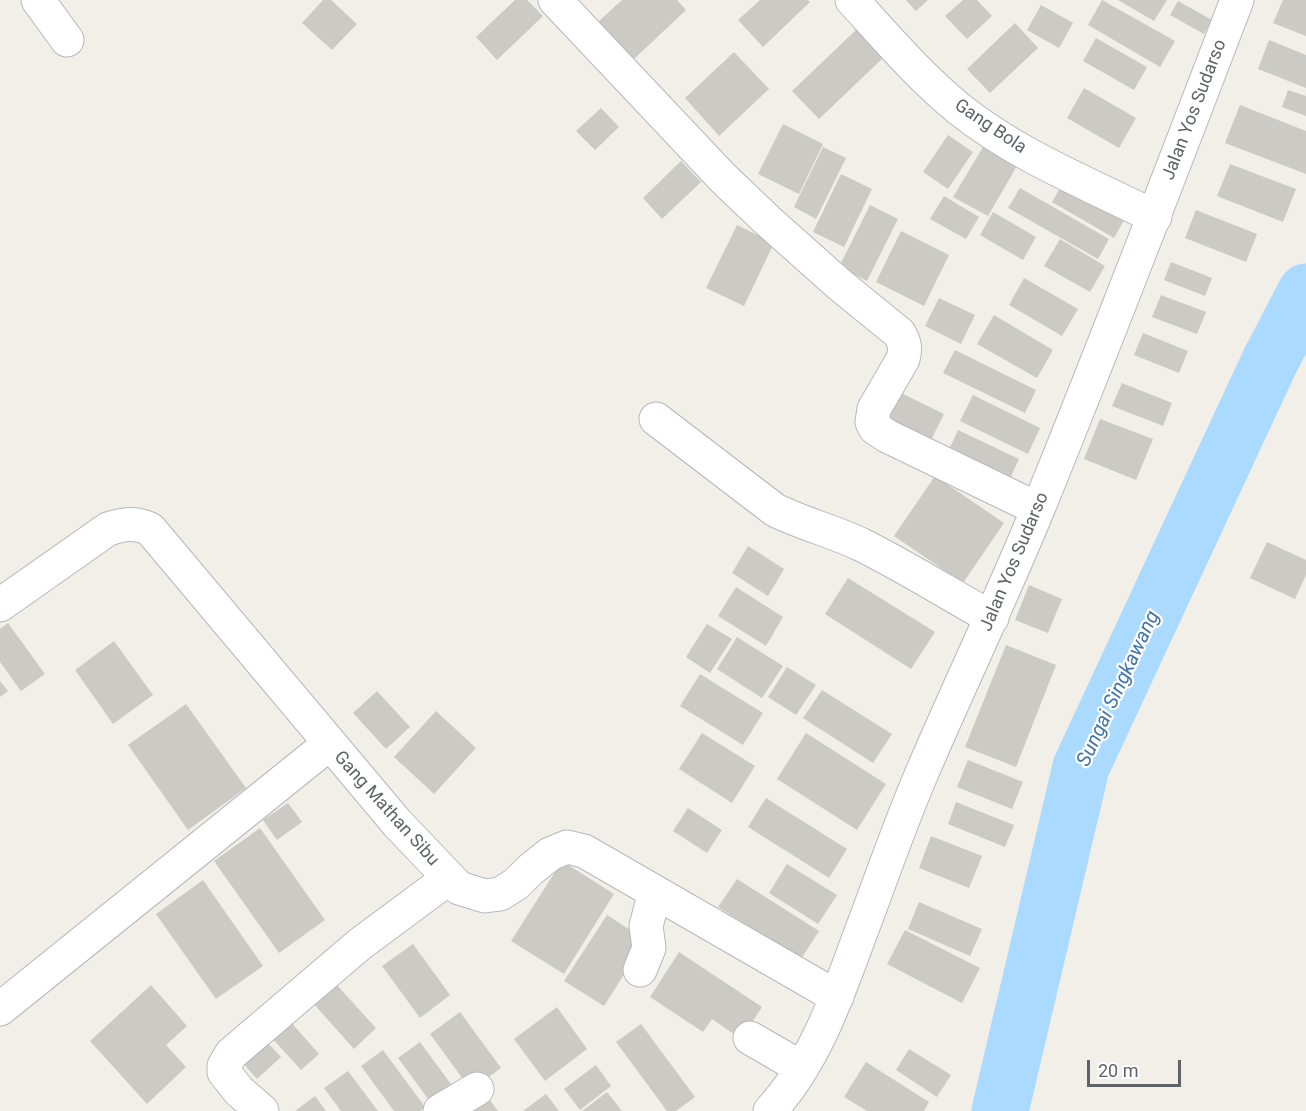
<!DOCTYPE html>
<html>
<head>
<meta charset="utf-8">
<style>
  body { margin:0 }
  #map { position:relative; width:1306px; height:1111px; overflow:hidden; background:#f1efe8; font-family:Roboto,sans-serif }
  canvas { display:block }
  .scale { position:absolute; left:1087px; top:1060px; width:94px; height:27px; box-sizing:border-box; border:3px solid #5f6368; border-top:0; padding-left:8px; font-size:18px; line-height:21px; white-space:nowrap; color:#5f6368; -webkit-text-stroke:4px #fff; paint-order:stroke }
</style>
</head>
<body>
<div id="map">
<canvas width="1306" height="1111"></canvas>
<div class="scale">20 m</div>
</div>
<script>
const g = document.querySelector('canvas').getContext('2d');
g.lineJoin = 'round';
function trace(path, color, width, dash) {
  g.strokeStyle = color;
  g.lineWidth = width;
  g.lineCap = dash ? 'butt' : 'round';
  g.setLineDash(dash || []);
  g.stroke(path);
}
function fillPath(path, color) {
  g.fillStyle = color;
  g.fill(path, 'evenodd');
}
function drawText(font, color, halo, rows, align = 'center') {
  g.font = font + ' Roboto,sans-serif';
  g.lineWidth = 4.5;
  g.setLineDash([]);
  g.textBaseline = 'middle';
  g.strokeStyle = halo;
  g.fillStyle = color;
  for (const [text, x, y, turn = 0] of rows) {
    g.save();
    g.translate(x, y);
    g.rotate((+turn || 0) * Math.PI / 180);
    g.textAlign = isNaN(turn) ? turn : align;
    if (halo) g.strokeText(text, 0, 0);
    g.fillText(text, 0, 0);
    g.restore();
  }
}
trace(new Path2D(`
  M1000,1111l81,-344 189,-406 36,-69`), '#aadaff', 57);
fillPath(new Path2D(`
  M323,0h8l26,24 -25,26 -30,-27z
  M515,0h12l16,16 -46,44 -21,-23z
  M622,0h55l9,10 -53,50 -35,-38z
  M760,0h48l2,2 -47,45 -25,-27z
  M906,0h22l-12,11z
  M963,0h14l15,16 -25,23 -22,-23z
  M1102,0l73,41 -15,26 -72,-42z
  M1118,0h49l-13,21z
  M1283,0h23v36l-33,-13z
  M1178,1l34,19 -8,14 -34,-19z
  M1041,5l32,18 -14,25 -32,-18z
  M1015,23l23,25 -48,45 -23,-24z
  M857,29l27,28 -65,62 -27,-28z
  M1096,38l51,29 -13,23 -51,-29z
  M1269,40l37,15v33l-48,-19z
  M734,52l35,37 -50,47 -34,-38z
  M1084,88l52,30 -17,30 -52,-30z
  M1288,90l18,6v20l-24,-9z
  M1240,105l66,26v43l-81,-31z
  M601,108l18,19 -24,23 -19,-19z
  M783,124l40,20 -24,50 -41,-20z
  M948,135l25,17 -25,37 -25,-17z
  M823,147l23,11 -30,61 -22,-12z
  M983,147l34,19 -29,50 -35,-19z
  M681,161l20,21 -39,37 -19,-21z
  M1230,164l66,25 -13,33 -66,-26z
  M841,174l31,15 -28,58 -31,-15z
  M1065,179l62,36 -13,23 -62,-36z
  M1020,188l89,51 -11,20 -90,-51z
  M944,196l35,21 -13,22 -36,-20z
  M870,205l28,14 -31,62 -28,-14z
  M1196,210l61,24 -11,28 -61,-24z
  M993,212l43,25 -13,23 -43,-25z
  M737,225l37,18 -30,63 -38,-18z
  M901,231l48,24 -25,51 -48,-24z
  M1060,239l45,27 -15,26 -46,-26z
  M1171,262l41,16 -7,18 -41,-16z
  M1024,278l54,31 -16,27 -53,-31z
  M1161,295l45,17 -9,22 -45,-17z
  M939,298l36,17 -14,29 -36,-18z
  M994,315l59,35 -16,28 -60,-34z
  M1143,333l45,18 -9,22 -45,-18z
  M955,350l81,40 -11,23 -82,-40z
  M1122,383l50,20 -9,23 -51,-20z
  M901,393l43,21 -15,30 -43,-21z
  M973,395l67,33 -12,26 -68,-33z
  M1100,419l53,20 -17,41 -52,-21z
  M958,430l61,29 -10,22 -61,-29z
  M935,476l69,47 -41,60 -69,-47z
  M1267,542l39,18v15l-11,24 -45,-21z
  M748,546l36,23 -16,27 -36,-23z
  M848,578l87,54 -24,37 -86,-55z
  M1029,585l33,14 -14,34 -33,-13z
  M736,587l47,30 -17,29 -48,-30z
  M8,623l37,51 -24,17 -21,-29v-33z
  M707,624l25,15 -22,34 -24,-16z
  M737,637l46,29 -21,32 -45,-29z
  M114,641l39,54 -40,29 -38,-54z
  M1006,645l50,20 -40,102 -51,-20z
  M787,667l29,18 -20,30 -28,-18z
  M700,674l63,39 -20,32 -63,-39z
  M0,681l8,10 -8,6z
  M822,690l70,44 -19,29 -70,-45z
  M377,691l33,36 -24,22 -33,-36z
  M186,704l60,84 -58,42 -60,-85z
  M436,711l40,37 -42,46 -40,-37z
  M702,733l53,33 -23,37 -53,-34z
  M806,733l80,51 -29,46 -80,-51z
  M968,760l55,22 -11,27 -55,-22z
  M766,798l81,51 -18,29 -81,-51z
  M956,802l58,23 -9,22 -57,-23z
  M288,803l14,19 -25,18 -14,-20z
  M688,808l34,22 -15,23 -34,-22z
  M260,828l65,92 -46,33 -65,-92z
  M931,836l51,20 -13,32 -50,-20z
  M562,861l52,33 -50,80 -53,-33z
  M787,864l50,31 -19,29 -49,-31z
  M737,879l82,52 -18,28 -83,-52z
  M203,880l60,86 -47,33 -60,-85z
  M919,902l63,27 -12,27 -62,-27z
  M607,915l39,25 -42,66 -40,-25z
  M905,930l75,38 -18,35 -75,-39z
  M413,944l37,51 -30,23 -38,-52z
  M679,952l83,55 -21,32 -29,-20 -9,13 -53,-35z
  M334,982l42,46 -22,21 -42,-47z
  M151,985l36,41 -21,19 20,22 -39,37 -57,-63z
  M557,1007l30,42 -42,32 -31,-42z
  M460,1012l41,56 -30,22 -41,-56z
  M289,1020l30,34 -18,16 -30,-33z
  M641,1024l54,73 -19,14h-9l-51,-69z
  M263,1038l18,19 -24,22 -18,-20z
  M420,1042l36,49 -22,16 -36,-49z
  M909,1049l42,26 -14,22 -41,-27z
  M383,1050l42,57 -5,4h-26l-33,-45z
  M866,1062l63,40 -5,9h-57l-23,-14z
  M596,1065l15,21 -31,24 -16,-21z
  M348,1071l30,40h-37l-17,-23z
  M607,1092l15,19h-40z
  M546,1094l13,17h-36z
  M315,1096l11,15h-31z
  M489,1099l9,12h-25z`), '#cccac5');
const minor = new Path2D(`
  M38,0l29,40
  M555,0l168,178 44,42 73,65 59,48c6,10 7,15 4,26l-29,50 -2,13 3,6 12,8 151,73
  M852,0c34,37 67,76 106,108 58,47 131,76 197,109
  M656,419l119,91c28,14 58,21 87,35 44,22 87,49 130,73
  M0,605l108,-76c16,-5 26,-7 42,0l247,294 62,65 26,8 15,-2 16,-10 14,-14 20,-16 17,-7 17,4 253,146
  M640,970l9,-22 -3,-22 9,-34
  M0,1009l329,-265
  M750,1038l52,30
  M262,1111l-23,-20 -15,-19v-6l7,-12 129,-110 89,-66
  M440,1111l37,-22
  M770,1111c44,-48 66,-111 88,-171 21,-55 40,-111 63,-165 38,-89 80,-176 117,-266 69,-169 134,-339 199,-509`);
trace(minor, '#b5b8bc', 35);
trace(minor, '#fff', 33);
drawText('18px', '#5f6368', '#fff', [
  ["Jalan Yos Sudarso",1195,110,-69],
  ["Gang Bola",990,127,34],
  ["Jalan Yos Sudarso",1015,562,-67],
  ["Gang Mathan Sibu",386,809,48]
]);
drawText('italic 20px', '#4174aa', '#fff', [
  ["Sungai Singkawang",1119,689,-65]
]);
</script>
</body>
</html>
